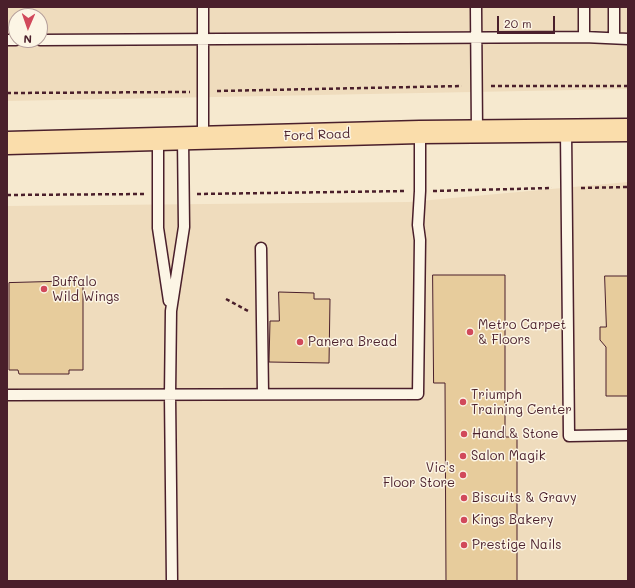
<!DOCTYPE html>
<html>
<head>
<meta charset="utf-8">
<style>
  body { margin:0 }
  #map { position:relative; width:635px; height:588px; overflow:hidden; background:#f6e9cf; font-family:Mali,sans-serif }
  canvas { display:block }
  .frame { position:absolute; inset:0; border:8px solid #4a1f2b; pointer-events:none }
  .north { position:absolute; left:8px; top:8px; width:40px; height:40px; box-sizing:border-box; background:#fcf5e5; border:1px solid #b59f9b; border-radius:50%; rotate:182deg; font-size:11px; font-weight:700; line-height:16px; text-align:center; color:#4a1f2b }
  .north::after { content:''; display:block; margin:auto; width:14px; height:18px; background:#d1495b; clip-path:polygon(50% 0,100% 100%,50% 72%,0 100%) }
  .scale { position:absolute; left:497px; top:16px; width:58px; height:18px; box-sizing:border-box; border:2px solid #4a1f2b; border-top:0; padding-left:5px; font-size:12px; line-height:14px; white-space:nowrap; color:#4a1f2b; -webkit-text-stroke:3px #fcf5e5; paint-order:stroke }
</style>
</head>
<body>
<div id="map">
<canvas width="635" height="588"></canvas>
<div class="frame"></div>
<div class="north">N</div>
<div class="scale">20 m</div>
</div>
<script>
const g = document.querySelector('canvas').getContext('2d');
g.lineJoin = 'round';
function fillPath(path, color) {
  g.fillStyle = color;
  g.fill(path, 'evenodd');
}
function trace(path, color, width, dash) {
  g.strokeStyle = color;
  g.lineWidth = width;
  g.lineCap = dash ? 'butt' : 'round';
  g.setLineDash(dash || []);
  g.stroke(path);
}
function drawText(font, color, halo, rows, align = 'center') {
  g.font = font + ' Mali,sans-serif';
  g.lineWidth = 3;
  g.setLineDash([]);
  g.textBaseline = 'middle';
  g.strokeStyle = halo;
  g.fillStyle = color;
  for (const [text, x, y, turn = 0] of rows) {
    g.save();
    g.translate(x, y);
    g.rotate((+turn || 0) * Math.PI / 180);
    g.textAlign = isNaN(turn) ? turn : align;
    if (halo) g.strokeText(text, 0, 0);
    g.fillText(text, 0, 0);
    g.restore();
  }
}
fillPath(new Path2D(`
  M7,7h621v82l-621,12zM16,16h24v24h-24z
  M628,182v399h-621v-375l402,-4z`), '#efdcbd');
const building = new Path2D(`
  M433,275h72v162h12v144h-71l-1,-198h-11z
  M605,276h23v120h-22v-49l-6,-7v-13h6z
  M83,281v89h-14v4h-50l-1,-4h-9v-87z
  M279,292l35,1v6h16l-1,64 -60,-1 1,-41h9z`);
fillPath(building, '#e7cc9c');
trace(building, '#4a1f2b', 1);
const lane = new Path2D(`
  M203,7v131
  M476,7l1,125
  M584,37l44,2
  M614,38v-31
  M7,40h9
  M40,40l544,-3v-30
  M566,131l3,305 59,-1
  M158,140v88l11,73
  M261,248l2,146
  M7,395l411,-1 2,-154 -2,-15 2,-34v-59
  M172,581l-2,-186 1,-84 13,-84 -1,-88`);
const primary = new Path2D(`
  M7,143l413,-11 208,-2`);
trace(lane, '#4a1f2b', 13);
trace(primary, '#4a1f2b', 25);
trace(new Path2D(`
  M491,86h137
  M217,91l245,-5
  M7,93l183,-1
  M581,188l47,-1
  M433,191l119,-3
  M197,194l209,-3
  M7,195l137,-1
  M226,299l22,12`), '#4a1f2b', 2.5, [4, 3]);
trace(lane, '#fcf5e5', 10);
trace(primary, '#faddab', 22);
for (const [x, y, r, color] of [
  [44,289,4,"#d1495b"],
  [470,332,4,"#d1495b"],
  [300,342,4,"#d1495b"],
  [463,402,4,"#d1495b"],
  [464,434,4,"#d1495b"],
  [463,456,4,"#d1495b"],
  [463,475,4,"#d1495b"],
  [464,498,4,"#d1495b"],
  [464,520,4,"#d1495b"],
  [464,545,4,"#d1495b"]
]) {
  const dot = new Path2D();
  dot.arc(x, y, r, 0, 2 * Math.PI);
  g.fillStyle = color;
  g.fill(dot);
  trace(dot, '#fcf5e5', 1.5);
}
drawText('13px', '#4a1f2b', '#fcf5e5', [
  ["Ford Road",317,135,-2]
]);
drawText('13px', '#4a1f2b', '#fcf5e5', [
  ["Buffalo",52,282],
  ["Wild Wings",52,297],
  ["Metro Carpet",478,325],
  ["& Floors",478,340],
  ["Panera Bread",308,342],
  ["Triumph",471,395],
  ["Training Center",471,410],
  ["Hand & Stone",472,434],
  ["Salon Magik",471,456],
  ["Vic's",455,468,"right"],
  ["Floor Store",455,483,"right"],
  ["Biscuits & Gravy",472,498],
  ["Kings Bakery",472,520],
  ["Prestige Nails",472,545]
], 'left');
</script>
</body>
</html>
